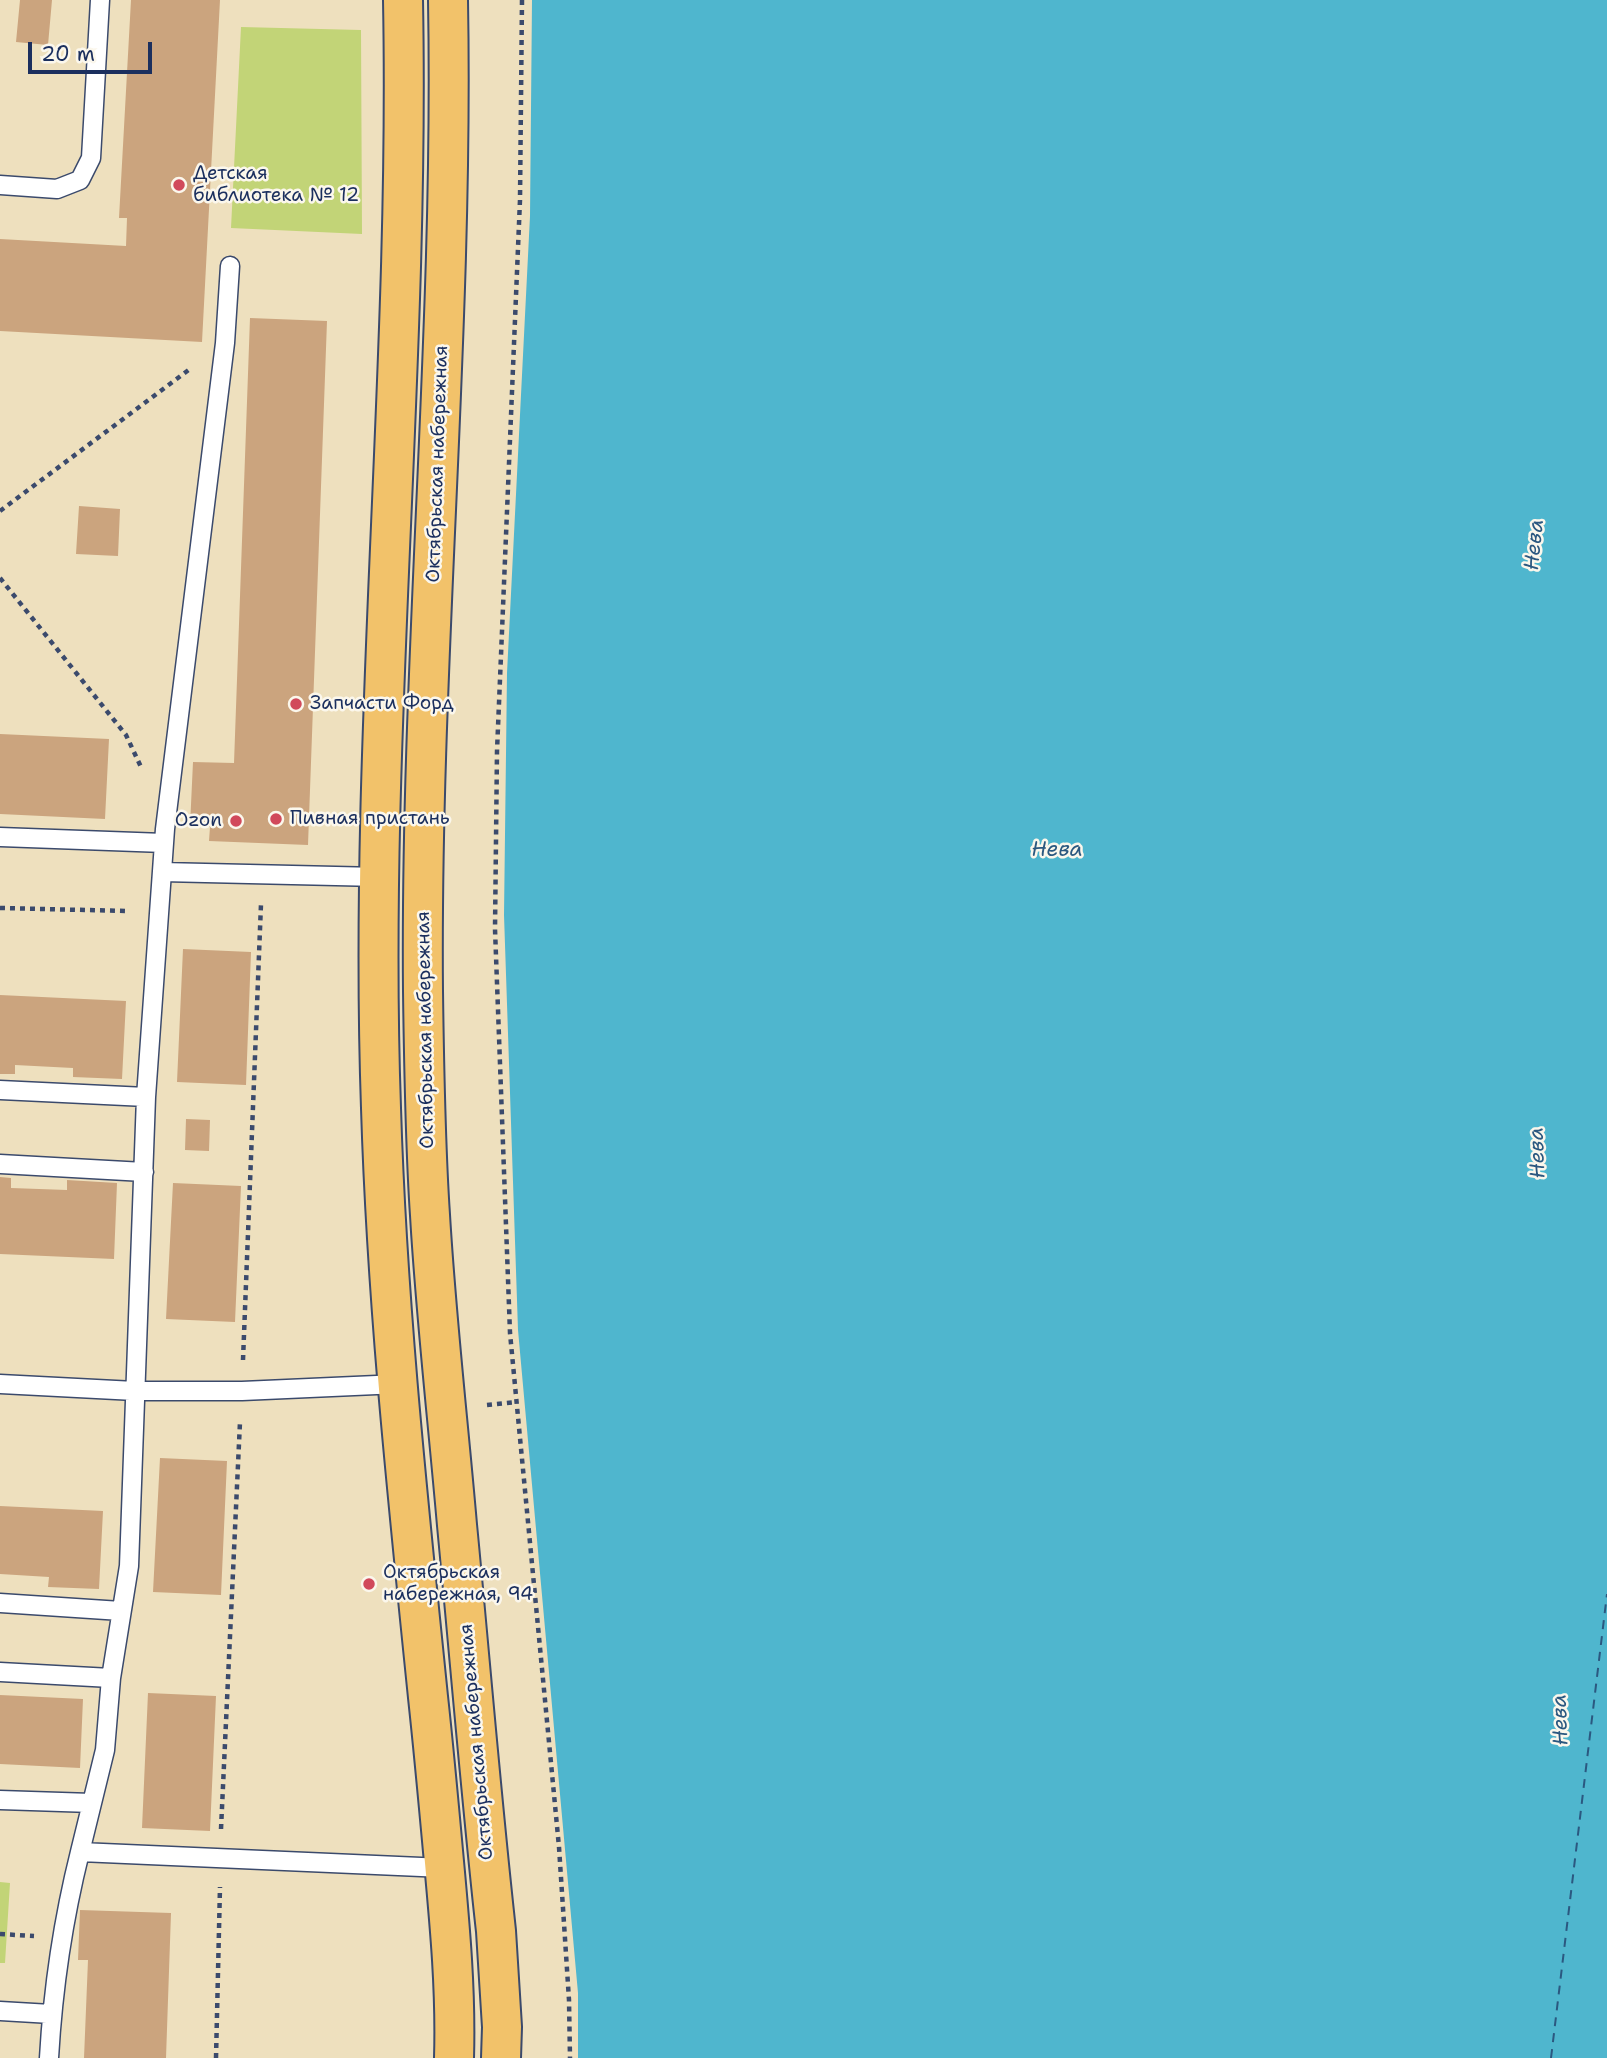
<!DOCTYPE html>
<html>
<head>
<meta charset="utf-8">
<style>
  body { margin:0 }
  #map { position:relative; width:1607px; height:2058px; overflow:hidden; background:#eee0be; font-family:"Shantell Sans",sans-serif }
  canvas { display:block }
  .scale { position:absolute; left:28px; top:42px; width:124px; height:32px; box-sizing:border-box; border:4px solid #1b2f5e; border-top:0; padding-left:9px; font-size:21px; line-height:24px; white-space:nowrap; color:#1b2f5e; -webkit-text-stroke:5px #fbf7ec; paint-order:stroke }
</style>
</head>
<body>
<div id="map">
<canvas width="1607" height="2058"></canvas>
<div class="scale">20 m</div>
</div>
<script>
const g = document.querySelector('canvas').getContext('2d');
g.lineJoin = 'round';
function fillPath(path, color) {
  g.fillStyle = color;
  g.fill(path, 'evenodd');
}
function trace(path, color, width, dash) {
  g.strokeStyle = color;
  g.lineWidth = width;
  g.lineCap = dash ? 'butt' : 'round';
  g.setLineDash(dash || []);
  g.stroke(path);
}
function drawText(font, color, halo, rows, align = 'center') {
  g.font = font + ' "Shantell Sans",sans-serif';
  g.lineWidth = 5;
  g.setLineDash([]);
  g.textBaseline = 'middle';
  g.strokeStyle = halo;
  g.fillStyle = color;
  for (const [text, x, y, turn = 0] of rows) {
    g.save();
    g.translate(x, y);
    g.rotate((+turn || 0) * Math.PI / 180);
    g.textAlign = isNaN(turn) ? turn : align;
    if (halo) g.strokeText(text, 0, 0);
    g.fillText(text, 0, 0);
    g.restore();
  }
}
fillPath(new Path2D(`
  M241,27l120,3 1,204 -131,-6z
  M0,1882l10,1 -5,80h-5z`), '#c2d477');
fillPath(new Path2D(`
  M532,0h1075v2058h-1029v-65l-60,-663 -14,-415 3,-242 23,-457z`), '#4fb6ce');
trace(new Path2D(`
  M1551,2058l56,-464`), '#2b5880', 2, [9, 7]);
fillPath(new Path2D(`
  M20,0h32l-4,45 -32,-3z
  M131,0h89l-18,342 -202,-11v-92l126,7 1,-28h-8z
  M250,318l77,3 -19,524 -99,-4 1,-14 -20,-1 3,-64 41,1z
  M79,506l41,3 -2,47 -42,-2z
  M0,734l109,5 -4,80 -105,-5z
  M183,949l68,3 -5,133 -69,-3z
  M0,995l126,6 -4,78 -49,-2v-9l-58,-3v9h-15z
  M186,1119l24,1 -1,31 -24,-1z
  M0,1177l11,1v10l56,2v-10l50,3 -3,76 -114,-5z
  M173,1183l68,3 -6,136 -69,-3z
  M160,1458l67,3 -6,134 -68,-3z
  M0,1506l103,5 -4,78 -51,-2 1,-10 -49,-3z
  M148,1693l68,3 -6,135 -68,-3z
  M0,1695l83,4 -3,69 -80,-4z
  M80,1910l91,3 -5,145h-82l4,-98h-10z`), '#cba47e');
const service = new Path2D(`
  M0,185l57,4 23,-9 11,-22 9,-158
  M230,266l-5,77 -60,486 -19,268 -17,469 -18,112 -6,72 -25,102 364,16
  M0,837l164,6
  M162,872l217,5
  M0,1090l146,7
  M0,1164l144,8
  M0,1384l135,7h107l157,-7
  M0,1603l121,8
  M0,1672l111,6
  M0,1800l92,3
  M0,2011l51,3
  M49,2058c4,-70 14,-138 31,-206`);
const primary = new Path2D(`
  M403,0c7,370 -35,738 -22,1108 6,197 27,393 47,589 6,55 11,110 16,165 6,65 12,130 10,196
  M448,0c6,331 -28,661 -25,991 1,75 2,150 7,224 6,103 18,206 27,310 13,135 24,271 39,406l6,96 -1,31`);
trace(service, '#3b4a6c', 21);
trace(primary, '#3b4a6c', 42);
trace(new Path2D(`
  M522,0l-2,200 -23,551 -2,178 15,404 49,514 10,153 1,58
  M0,511l190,-142
  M0,578l126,157 15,32
  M0,908l129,3
  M243,1360l18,-456
  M487,1405l29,-3
  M221,1829l19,-407
  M0,1934l34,2
  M216,2058l4,-171`), '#3b4a6c', 4.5, [5, 5]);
trace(service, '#fff', 18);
trace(primary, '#f2c26a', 38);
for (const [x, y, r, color] of [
  [179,185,7,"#d1495b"],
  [296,704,7,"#d1495b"],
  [276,819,7,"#d1495b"],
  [236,821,7,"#d1495b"],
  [369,1584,7,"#d1495b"]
]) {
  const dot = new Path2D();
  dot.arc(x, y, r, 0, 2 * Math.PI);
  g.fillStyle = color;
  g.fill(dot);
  trace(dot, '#fbf7ec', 2.5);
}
drawText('19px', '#1b2f5e', '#fbf7ec', [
  ["Детская",193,174],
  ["библиотека № 12",193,196],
  ["Запчасти Форд",310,704],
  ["Пивная пристань",290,819],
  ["Ozon",222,821,"right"],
  ["Октябрьская",383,1573],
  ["набережная, 94",383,1595]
], 'left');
drawText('19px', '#1b2f5e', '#fbf7ec', [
  ["Октябрьская набережная",438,464,-88],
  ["Октябрьская набережная",426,1030,-91],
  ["Октябрьская набережная",477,1742,-95]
]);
drawText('italic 21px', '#2b5880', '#fbf7ec', [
  ["Нева",1535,545,-84],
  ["Нева",1057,851],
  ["Нева",1538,1153,-92],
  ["Нева",1561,1720,-92]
]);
</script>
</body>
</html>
